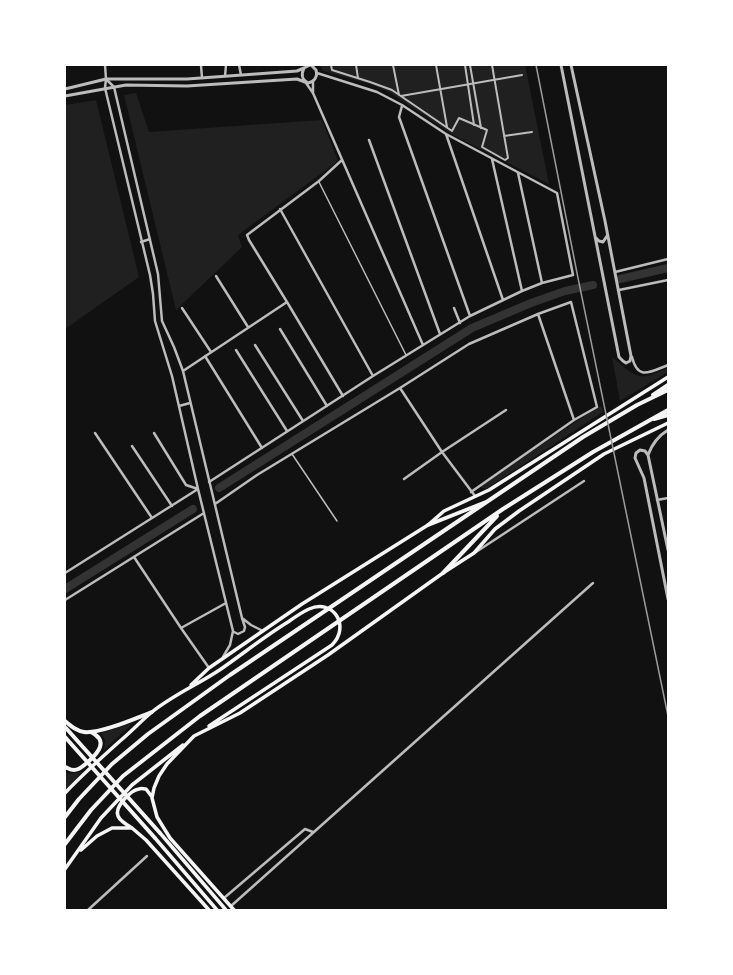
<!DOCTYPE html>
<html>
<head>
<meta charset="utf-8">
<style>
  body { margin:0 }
  #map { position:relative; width:733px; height:975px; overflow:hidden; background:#111; font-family:Signika,sans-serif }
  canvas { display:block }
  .frame { position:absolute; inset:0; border:66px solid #fff; pointer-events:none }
</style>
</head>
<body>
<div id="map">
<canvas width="733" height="975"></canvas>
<div class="frame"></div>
</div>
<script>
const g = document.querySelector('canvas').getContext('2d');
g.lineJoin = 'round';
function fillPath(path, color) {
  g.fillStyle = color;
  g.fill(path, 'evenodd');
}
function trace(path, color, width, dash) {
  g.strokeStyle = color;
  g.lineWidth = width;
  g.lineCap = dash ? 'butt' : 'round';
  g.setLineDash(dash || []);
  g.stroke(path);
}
fillPath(new Path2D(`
  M320,65h205l24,119 -94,-48 -66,-44 -19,-8 -47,-13z
  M136,93l13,39 173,-12 16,41 -100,74 4,12 -66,63 -52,-215z
  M96,100l43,177 -74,52v-224z
  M612,357c10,8 22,22 35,19 7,-1 14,-6 21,-8v4l-48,29z
  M598,407h4l1,5 -114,75 -3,2 -7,-2z
  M133,723l-29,27 1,-10 -4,-7z
  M65,772l3,2 14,-2 -17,18z`), '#202020');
trace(new Path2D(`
  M620,279l48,-11
  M219,488l253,-160 59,-25 34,-12 28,-6
  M65,589l128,-80`), '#333', 8);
trace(new Path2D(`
  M319,182l87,173
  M292,454l45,67`), '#bcbcbc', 1.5);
trace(new Path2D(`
  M331,65l1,5 38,12 22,8 60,41 7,-13 28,12 -5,17 23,13 3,-2 -16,-93
  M356,65l2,13
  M393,65l6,30
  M436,65l11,62
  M465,65l9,60
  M470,65l11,63
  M401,96l121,-21
  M504,136l28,-4`), '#bcbcbc', 2);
trace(new Path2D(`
  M105,65l1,14 -1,9 45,187 3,19 2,27 17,55 26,113 35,142 -3,14 -7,12
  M201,65l1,13
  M239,65l2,10
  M225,76l1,-11
  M107,80l7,7 44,187 4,47 12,26 9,24 59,247 9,7 12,6
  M313,81v11
  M306,83l7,10 110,252
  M402,106l-3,11 71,199
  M446,134l57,166
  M369,140l71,194
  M492,159l30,132
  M342,160l-23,21 -72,54 2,5 38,62 56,94
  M518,173l24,110
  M280,209l93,167
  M141,242l9,-3
  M615,272l53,-13
  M216,276l32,51
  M619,290l49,-10
  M182,308l29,44
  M454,308l6,15
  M538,314l36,106
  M280,329l47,77
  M255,345l48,76
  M236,350l51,81
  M205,356l57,92
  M632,357c6,24 18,15 36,8
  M183,371l104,-69
  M400,388l42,64 33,44
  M179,406l11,-3
  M95,433l57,85
  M154,433l32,52 12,4
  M132,446l40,60
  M404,479l38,-27 64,-42
  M209,482l164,-106 97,-60 52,-25 20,-8 31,-8 -16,-82 -111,-59 -44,-29 -25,-13 -60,-19
  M657,500l11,-2
  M215,504l42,-29 143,-87 69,-44 69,-30 33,-12 26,105 -23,13 -103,72
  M476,552l108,-71
  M134,557l47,71 28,40
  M65,573l133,-84
  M65,600l139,-87
  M181,628l45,-25
  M234,632l4,2 6,-3 1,-4 -3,-9
  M224,898l81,-69 8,3
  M231,906l362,-323
  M88,910l59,-54`), '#bcbcbc', 2.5);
trace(new Path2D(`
  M310,65l-6,3c-3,6 -2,12 4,15 6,-1 10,-6 8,-13l-5,-5
  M561,65l58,292 4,4 3,2 4,-2 1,-5 -26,-135 -34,-156
  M65,89l41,-10h81l110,-8 7,-3
  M65,96l61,-11 61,1 110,-7 8,3
  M596,238l3,3 4,1 4,-6
  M648,455c4,-11 10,-19 20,-25
  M668,550l-20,-95 -3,-4 -5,-1 -4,3 -1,5 9,20 24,121`), '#bcbcbc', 3);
trace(new Path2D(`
  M191,685l18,-17 93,-64 126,-79 16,-14 45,-21 179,-113
  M65,793c17,-18 36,-35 55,-52 11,-9 21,-20 32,-29 21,-17 47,-28 69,-43 23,-16 44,-33 67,-47 7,-5 14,-10 21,-13 24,-11 42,17 23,36l-123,81
  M132,828c-5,-3 -12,-7 -14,-12 -4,-9 13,-26 21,-27 3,-1 4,0 7,0l6,8
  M160,833l66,77
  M155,838l62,72
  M81,850l16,-14 15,-8h20l14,12 63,70
  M65,869l36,-51 31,-33 51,-40
  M234,910l-64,-72 -13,-21 -5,-19 2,-10 5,-12 8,-12 27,-28 46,-23 88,-58 115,-82 31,-20 21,-24 24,-18 85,-57 64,-31`), '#f5f5f5', 3.5);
trace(new Path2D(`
  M65,721c6,5 11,10 19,11 16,2 52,-14 68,-20
  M65,727l95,106
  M65,737l90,101
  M65,767c3,1 5,3 9,3 6,0 10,-5 14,-8 10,-9 21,-21 3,-30`), '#f5f5f5', 4);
trace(new Path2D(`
  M653,395l15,-10
  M654,419l14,-4
  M428,525l58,-23
  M443,573l54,-57
  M65,817l14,-18 33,-35 36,-30 82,-59 353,-238 54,-32 31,-15
  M65,844l26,-34 32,-34 77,-60 303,-207 90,-57 75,-42`), '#f5f5f5', 4);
trace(new Path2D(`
  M536,65l42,213 90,438`), '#9a9a9a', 1.5);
</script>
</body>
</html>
